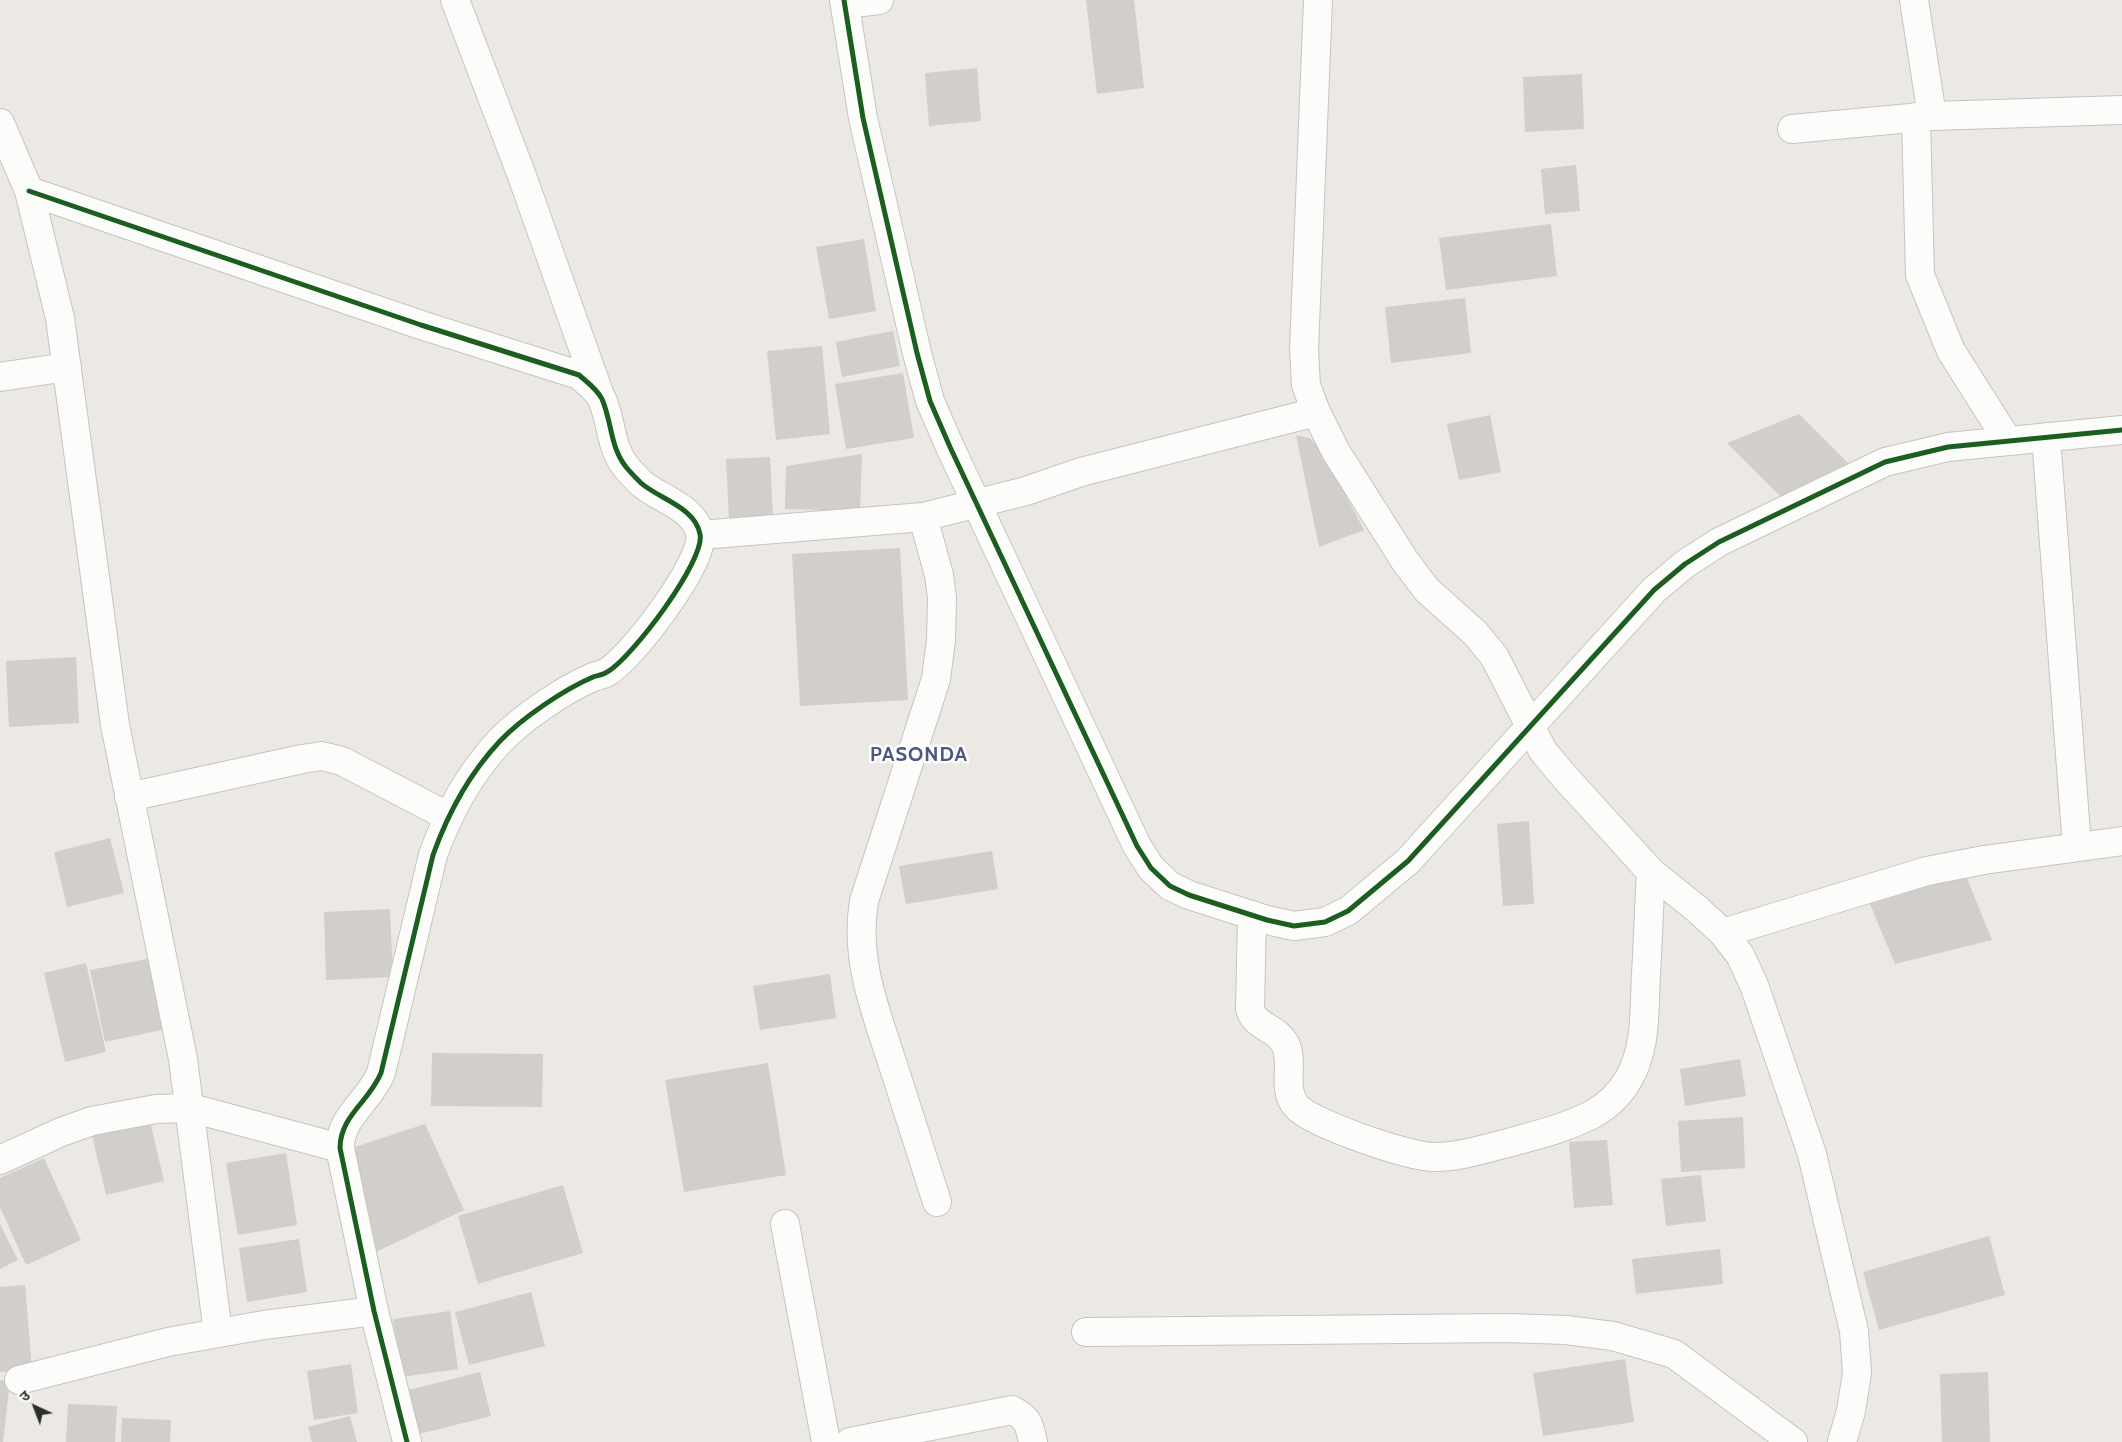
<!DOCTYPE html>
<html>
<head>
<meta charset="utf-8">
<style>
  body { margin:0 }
  #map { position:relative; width:2122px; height:1442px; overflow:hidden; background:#ece8e4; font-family:Cabin,"Noto Sans Devanagari",sans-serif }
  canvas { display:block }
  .north { position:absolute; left:10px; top:1382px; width:50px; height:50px; -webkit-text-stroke:4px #fff; paint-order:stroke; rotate:317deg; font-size:14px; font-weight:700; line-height:20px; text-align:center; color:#2e2e2e }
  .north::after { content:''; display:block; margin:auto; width:18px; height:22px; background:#2e2e2e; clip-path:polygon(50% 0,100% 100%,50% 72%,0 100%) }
</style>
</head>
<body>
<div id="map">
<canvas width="2122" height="1442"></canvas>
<div class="north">उ</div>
</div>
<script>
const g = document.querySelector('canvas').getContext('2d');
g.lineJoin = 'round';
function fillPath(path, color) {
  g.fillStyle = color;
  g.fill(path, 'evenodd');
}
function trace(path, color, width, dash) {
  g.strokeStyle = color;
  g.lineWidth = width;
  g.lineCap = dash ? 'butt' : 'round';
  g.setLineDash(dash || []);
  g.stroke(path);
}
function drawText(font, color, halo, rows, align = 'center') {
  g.font = font + ' Cabin,sans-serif';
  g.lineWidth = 5;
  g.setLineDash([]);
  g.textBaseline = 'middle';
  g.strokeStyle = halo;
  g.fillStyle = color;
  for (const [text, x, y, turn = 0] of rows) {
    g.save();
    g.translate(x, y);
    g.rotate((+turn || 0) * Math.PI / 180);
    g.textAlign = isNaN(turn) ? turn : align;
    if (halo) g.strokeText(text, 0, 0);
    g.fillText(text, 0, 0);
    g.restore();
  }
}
fillPath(new Path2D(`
  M1086,0h48l10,88 -47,6z
  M977,68l4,53 -52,5 -4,-53z
  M1582,74l2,55 -59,3 -2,-55z
  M1576,165l4,46 -35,3 -4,-45z
  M1551,224l6,52 -111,14 -7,-52z
  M864,239l12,72 -47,8 -13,-72z
  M1465,298l6,55 -80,10 -6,-56z
  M893,331l7,35 -58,11 -6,-35z
  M822,346l8,88 -54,6 -9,-89z
  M903,373l11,65 -68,11 -11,-65z
  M1799,414l54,54 -67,34 -59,-59z
  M1490,415l11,57 -42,8 -12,-56z
  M1296,435l14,3 16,19 38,73 -45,17z
  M862,454l-2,57 -75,-2 1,-43z
  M770,457l3,60 -44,2 -3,-60z
  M900,548l8,152 -108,6 -8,-152z
  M76,657l3,66 -70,4 -3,-66z
  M1529,821l5,83 -31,2 -6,-82z
  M110,838l14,55 -57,14 -13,-55z
  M992,851l6,38 -92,15 -7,-38z
  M1964,871l28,69 -97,24 -28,-67z
  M390,909l3,68 -67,3 -2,-68z
  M152,958l14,71 -61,13 -15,-72z
  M86,963l20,89 -41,10 -21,-89z
  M830,974l6,44 -76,12 -7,-44z
  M432,1053l111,1 -1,53 -111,-1z
  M1740,1059l6,37 -61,10 -5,-37z
  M768,1063l18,112 -102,17 -19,-112z
  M149,1117l15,64 -58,14 -15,-64z
  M1743,1117l2,51 -64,4 -3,-51z
  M425,1124l39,86 -88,42 -24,-104z
  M1607,1140l6,65 -39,3 -5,-66z
  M286,1153l11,72 -59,10 -12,-72z
  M44,1158l37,82 -55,25 -26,-58v-29z
  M1701,1175l5,46 -40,5 -5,-47z
  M563,1185l20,68 -105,31 -20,-68z
  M0,1224l18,36 -18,9z
  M1989,1236l16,59 -126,35 -16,-58z
  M299,1239l8,53 -60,10 -8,-54z
  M1720,1249l3,35 -87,10 -4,-35z
  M25,1285l7,84 -32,3v-85z
  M531,1292l14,54 -76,19 -14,-53z
  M450,1311l8,58 -57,8 -8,-58z
  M1625,1359l9,63 -91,14 -10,-63z
  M351,1364l7,49 -44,7 -7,-49z
  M480,1372l11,44 -76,19 -10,-44z
  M1988,1372l2,70h-48l-2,-68z
  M0,1380l10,1 -7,61h-3z
  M68,1404l49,2 -2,36h-49z
  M350,1416l7,26h-45l-4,-15z
  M122,1418l49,2 -1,22h-49z`), '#d1cecb');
const minor = new Path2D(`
  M455,0l67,176 77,217
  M844,0l19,118 54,235 13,48 20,46 187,399 14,22 19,18 19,9 78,25 27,6 31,-4 23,-11 60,-50 246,-271 31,-26 34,-22 166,-80 63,-15 174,-17
  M1318,0l-14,350 2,35 10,27 20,40 69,109 22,29 48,43 19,23 49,95 20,24 88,97 46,37 26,24 17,22 14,30 58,169 42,177 3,42 -6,38 -9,31
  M845,4l34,-4
  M1932,116l190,-6
  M1916,117l4,158 31,76 57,90
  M0,123l29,68 31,127 55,407 68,334 35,274
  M1792,129l140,-13 -18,-116
  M29,191l392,134 158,50c8,7 18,14 23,24 10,23 8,48 24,68 4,5 10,11 15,16 18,16 54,24 59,51 6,26 -69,125 -93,138 -4,3 -9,3 -14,5 -30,13 -71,41 -93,64 -31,33 -52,72 -67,114l-52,218c-12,29 -41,43 -41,75l34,163 33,131
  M0,377l67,-10
  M2046,437l31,410
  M923,517l16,58 3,23 -1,42 -5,39 -72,222c-10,59 12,111 30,167 14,45 29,89 43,134
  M701,535l222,-18 103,-26 55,-19 235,-60
  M129,797l173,-38 20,-3 20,5 107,56
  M1252,915l-2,94c5,18 25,18 34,33 12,19 -4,47 13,65 16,17 112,50 137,50 26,0 49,-8 74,-14 29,-8 58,-15 85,-29 14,-8 27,-20 35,-34 19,-31 16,-71 18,-106 2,-34 3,-68 5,-102
  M1723,933l204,-62 57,-11 138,-19
  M0,1160l61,-28 31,-11 64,-12 35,-1 149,40
  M785,1224l41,218
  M1086,1332l421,-4 59,2 47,6 61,18 119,88
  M19,1380l149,-38 96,-17 110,-14
  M850,1442l162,-32c17,9 17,14 21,32`);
trace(minor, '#c5c4c5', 30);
trace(minor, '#fcfcfb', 28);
trace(new Path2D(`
  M844,0l19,118 54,235 13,48 20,46 187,399 14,22 19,18 19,9 78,25 27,6 31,-4 23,-11 60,-50 246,-271 31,-26 34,-22 166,-80 63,-15 174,-17
  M29,191l392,134 158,50c8,7 18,14 23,24 10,23 8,48 24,68 4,5 10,11 15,16 18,16 54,24 59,51 6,26 -69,125 -93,138 -4,3 -9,3 -14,5 -30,13 -71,41 -93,64 -31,33 -52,72 -67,114l-52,218c-12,29 -41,43 -41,75l34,163 33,131`), '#1b5e20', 5);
g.letterSpacing = '1px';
drawText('bold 20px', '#4d5680', '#fff', [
  ["PASONDA",919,755]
]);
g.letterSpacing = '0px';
</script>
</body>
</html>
